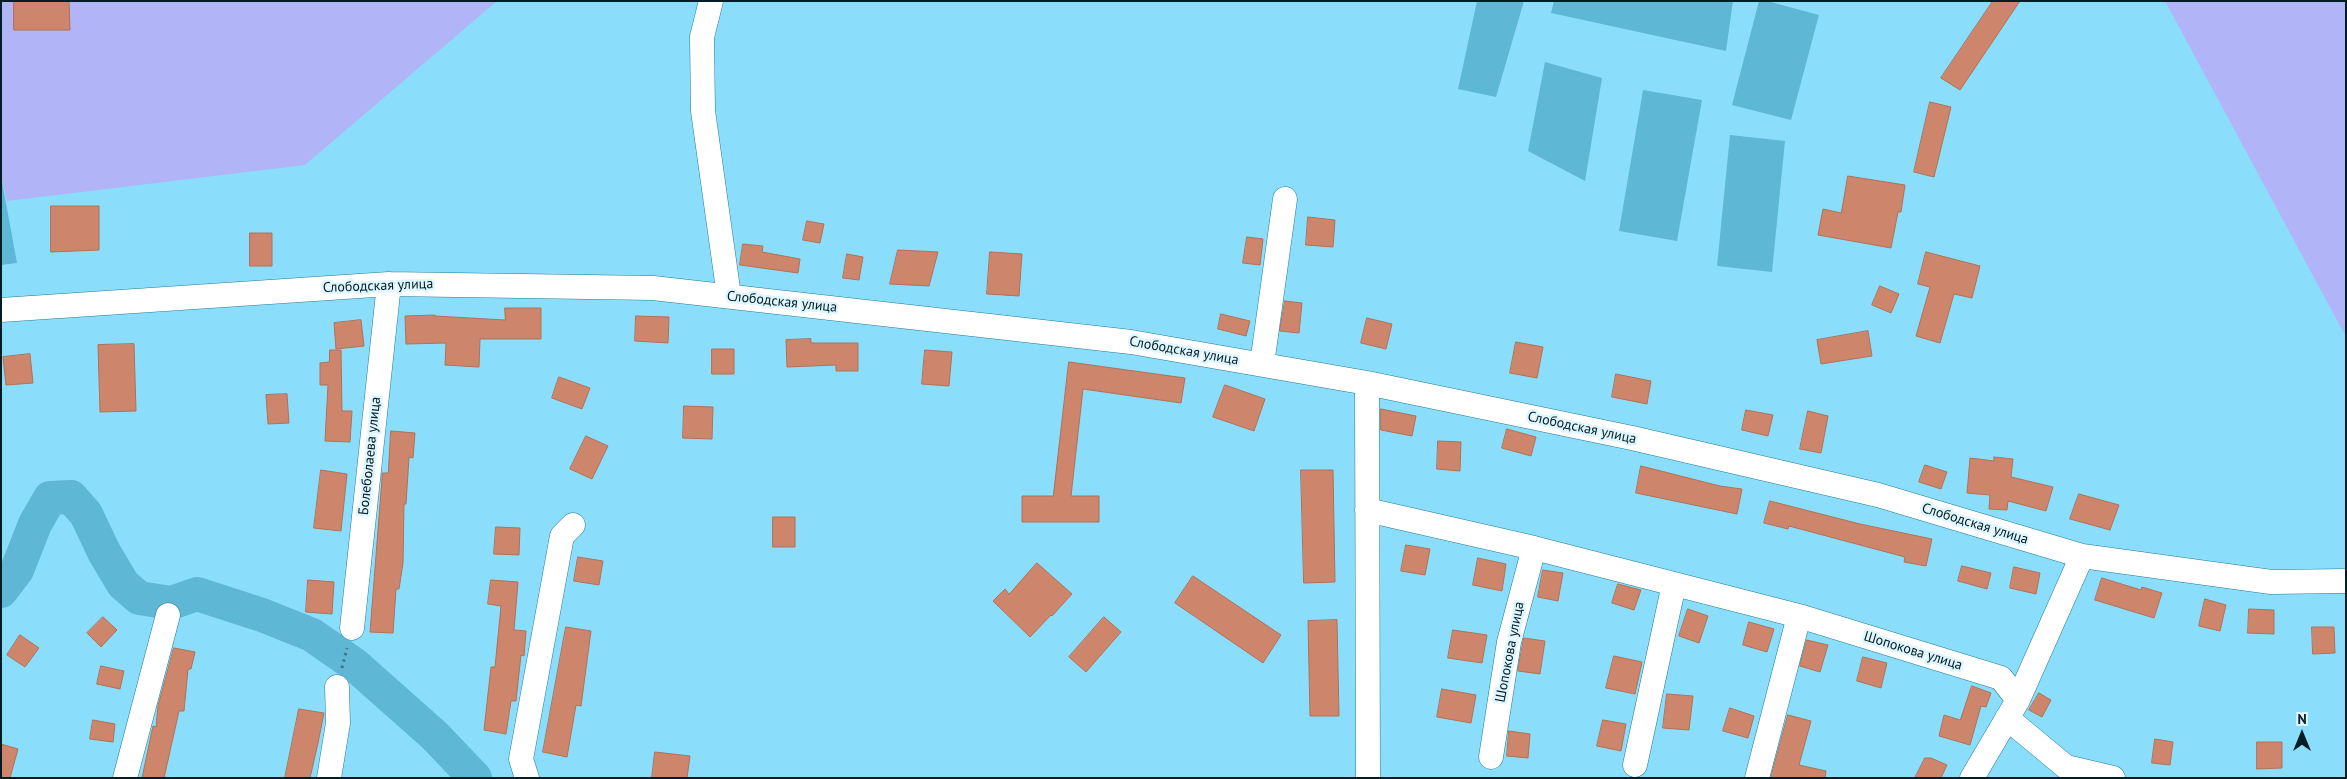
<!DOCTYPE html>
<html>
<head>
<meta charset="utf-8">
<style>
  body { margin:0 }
  #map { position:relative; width:2347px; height:779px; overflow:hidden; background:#8bdefb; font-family:"PT Sans",sans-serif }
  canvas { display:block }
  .frame { position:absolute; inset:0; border:2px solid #021d25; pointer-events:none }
  .north { position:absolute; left:2277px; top:709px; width:50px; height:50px; -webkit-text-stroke:4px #dff6ff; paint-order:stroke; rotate:0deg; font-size:14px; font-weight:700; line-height:20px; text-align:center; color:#021d25 }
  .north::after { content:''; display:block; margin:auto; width:18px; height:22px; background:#021d25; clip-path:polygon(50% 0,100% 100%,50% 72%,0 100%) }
</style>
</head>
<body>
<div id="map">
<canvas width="2347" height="779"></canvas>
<div class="frame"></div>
<div class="north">N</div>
</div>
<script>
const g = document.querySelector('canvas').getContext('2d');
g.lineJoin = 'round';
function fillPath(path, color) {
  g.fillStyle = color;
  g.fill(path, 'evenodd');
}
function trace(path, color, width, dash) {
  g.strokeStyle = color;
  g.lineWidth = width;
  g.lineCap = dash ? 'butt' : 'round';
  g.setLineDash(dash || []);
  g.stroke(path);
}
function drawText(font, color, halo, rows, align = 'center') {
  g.font = font + ' "PT Sans",sans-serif';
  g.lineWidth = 5;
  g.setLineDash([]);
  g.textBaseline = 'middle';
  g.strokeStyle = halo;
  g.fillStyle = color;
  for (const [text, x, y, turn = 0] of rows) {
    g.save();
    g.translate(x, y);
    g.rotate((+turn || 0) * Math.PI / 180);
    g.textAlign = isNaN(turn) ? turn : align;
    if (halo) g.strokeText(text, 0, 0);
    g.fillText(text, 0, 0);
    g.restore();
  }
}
fillPath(new Path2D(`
  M1,1h496l-192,164 -298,36 -6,-25z
  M2165,1h181v336z`), '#b1b4f6');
fillPath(new Path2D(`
  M1477,1h47l-28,96 -38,-8z
  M1554,1h179l-7,50 -175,-38z
  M1759,1h8l52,14 -28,105 -59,-15z
  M1545,62l57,16 -17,103 -57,-30z
  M1643,90l59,10 -25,141 -58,-10z
  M1730,135l55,6 -13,131 -55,-6z
  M1,176l16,87 -16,2z`), '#5eb7d5');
trace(new Path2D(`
  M1,591l16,-21 18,-46 15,-26 21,-1 15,17 18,38 19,32 16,14 32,5 26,-9 65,21 50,20 43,30 80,71 40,42`), '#5eb7d5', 34);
const building = new Path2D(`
  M14,1h55l1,29h-56z
  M1993,1h27l-60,89 -19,-12z
  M1930,102l21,5 -17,70 -20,-5z
  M1848,176l57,9 -4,27h-3l-7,36 -73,-13 5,-26 18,4z
  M51,206h48v44l-48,2z
  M1308,217l27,3 -2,27 -27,-2z
  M807,221l17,3 -4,19 -17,-3z
  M250,233h22v33h-22z
  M1247,237l16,2 -3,26 -17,-2z
  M743,244l20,2 -1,6 38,7 -2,14 -58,-8z
  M898,250l40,2 -9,34 -39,-2z
  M990,252l32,2 -3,42 -32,-2z
  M1926,252l54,14 -8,32 -18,-4 -14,49 -24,-7 14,-49 -12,-3z
  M847,254l16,3 -4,23 -16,-2z
  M1880,286l19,8 -8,19 -19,-8z
  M1285,301l17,2 -3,30 -19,-2z
  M505,308h36v31h-61l-1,28 -34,-2 1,-22 -40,1 -1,-28 30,-1v1l70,4z
  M1221,314l29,7 -4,15 -28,-7z
  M636,316l33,1 -1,26 -33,-2z
  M1367,318l25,6 -6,25 -25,-6z
  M361,320l3,26 -28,3 -2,-26z
  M1868,331l4,25 -51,8 -4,-24z
  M811,339v4h47v28h-22v-6l-49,2 -1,-27z
  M1516,342l27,5 -6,31 -27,-5z
  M134,344l2,67 -36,1 -2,-67z
  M712,349h22v25h-22z
  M330,350h11l1,61h10l-2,31 -25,-1 3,-56h-8v-22l9,-1z
  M925,350l27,2 -3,34 -27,-2z
  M30,354l3,29 -27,2 -3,-28z
  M1069,362l116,16 -4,25 -98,-14 -12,107h28v26h-77v-26h31z
  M1616,374l35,7 -4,23 -35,-7z
  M559,377l31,11 -8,21 -30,-11z
  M1225,385l40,14 -11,32 -41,-14z
  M287,394l2,29 -21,1 -2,-29z
  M684,406l29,1 -1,32 -29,-1z
  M1381,409l35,7 -4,20 -31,-6z
  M1746,410l27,5 -5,21 -26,-6z
  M1808,411l20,5 -7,37 -21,-4z
  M1507,429l29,8 -5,19 -29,-8z
  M391,431l24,2 -2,25 -4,-1 -3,47h-2l-1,59 -4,26h-3l-3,44 -23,-1 12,-153v-6h6z
  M586,436l22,10 -16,33 -22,-10z
  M1438,441l23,1 -1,29 -23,-2z
  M1994,457l19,2 -2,18 42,10 -7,24 -38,-10 -1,9 -18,-1 1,-14 -23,-2 3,-35 24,3z
  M1925,465l22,7 -6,17 -22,-7z
  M1641,466l79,20 22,3 -5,25 -101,-21z
  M321,470l26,4 -6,57 -27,-3z
  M1301,470h32l2,112 -31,1z
  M2079,494l40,11 -9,25 -40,-11z
  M1770,501l90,23 72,15 -6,27 -22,-4 1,-5 -116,-31 -1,3 -24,-6z
  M773,517h22v30h-22z
  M496,527l24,1 -1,27 -25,-1z
  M1406,545l24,4 -5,26 -24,-4z
  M578,557l25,4 -4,24 -25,-4z
  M1478,558l28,6 -4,27 -29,-6z
  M1037,563l35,31 -20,22 -1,-1 -21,22 -37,-36 12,-12 4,5z
  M1962,566l29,7 -4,16 -29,-8z
  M2014,567l26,6 -4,21 -26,-6z
  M1543,570l20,3 -5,28 -20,-4z
  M1193,576l88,59 -18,28 -88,-60z
  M2102,578l39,12 1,-3 20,6 -8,25 -59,-18z
  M308,580l26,2 -2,32 -26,-2z
  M491,580l27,2 -4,48 12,1 -2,25 -3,-1 -5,46h-5l-5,33 -22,-4 7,-63h4l6,-61 -13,-2z
  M1618,584l23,6 -7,20 -22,-7z
  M2205,599l21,6 -6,26 -21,-5z
  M1688,609l20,7 -9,27 -20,-7z
  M2249,609l25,1v24l-26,-1z
  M103,617l14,13 -16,17 -14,-14z
  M1104,617l17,15 -35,40 -17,-15z
  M1337,620l2,96h-29l-2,-95z
  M1749,622l25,7 -7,23 -24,-7z
  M566,627l25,4 -10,75 -5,-1 -9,52 -24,-5z
  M2312,627h22l1,26 -22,1z
  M1453,630l34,5 -5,28 -34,-5z
  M20,635l19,13 -14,19 -18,-12z
  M1524,638l21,3 -5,33 -22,-3z
  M1807,640l21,5 -8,27 -20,-6z
  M174,648l21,4 -4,17h-3l-4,42h-5l-15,67h-22l9,-43 2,-9 3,1 2,-21z
  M1614,656l28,6 -7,32 -29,-6z
  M1863,657l24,6 -6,25 -24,-7z
  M101,666l23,5 -4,18 -23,-5z
  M1972,686l19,7 -5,14 -5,-1 -11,39 -31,-9 5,-21 16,5z
  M1442,689l34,6 -5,28 -34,-6z
  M2039,693l12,7 -9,17 -13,-7z
  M1667,694l26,2 -4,34 -26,-2z
  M1730,708l24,8 -6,22 -25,-7z
  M299,709l25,4 -6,30 -8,35h-25z
  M1788,715l23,6 -12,44 27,6 -1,7h-54z
  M93,720l22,4 -2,18 -23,-3z
  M1603,720l23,4 -5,27 -24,-5z
  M1509,731l21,3 -2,24 -21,-2z
  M2155,739l18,3 -3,23 -18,-2z
  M2257,742h25v26l-25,1z
  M1,744l17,5 -8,29h-9z
  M655,752l35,4 -3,22h-35z
  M1925,758h6l16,7 -6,13h-26z`);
fillPath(building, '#cd866b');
trace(building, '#b07056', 1);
const minor = new Path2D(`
  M711,1l-9,36 1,74 26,185
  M1,310l388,-26 264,4 478,54 236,41 265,55 246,57 204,61 189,26 75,-1
  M1262,364l23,-165
  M1367,383l1,395
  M1367,510l167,38 265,68 202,62 17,22
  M352,628l37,-344
  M2007,718l59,49 47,11
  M1491,757l18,-115 25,-94
  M1635,765l39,-181
  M125,778l43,-163
  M329,778l9,-55 -1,-36
  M527,778l-6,-19 41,-223 11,-11
  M1757,778l42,-162
  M1972,778l46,-78 64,-144`);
trace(minor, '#217c96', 25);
trace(new Path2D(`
  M342,668l5,-20`), '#417687', 3, [2.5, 4]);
trace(minor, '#fff', 24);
drawText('14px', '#021d25', '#dff6ff', [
  ["Слободская улица",378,286,-2],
  ["Слободская улица",782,302,6],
  ["Слободская улица",1184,351,10],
  ["Слободская улица",1582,428,12],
  ["Болеболаева улица",370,456,-84],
  ["Слободская улица",1975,524,17],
  ["Шопокова улица",1913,651,17],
  ["Шопокова улица",1510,652,-79]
]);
</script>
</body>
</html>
